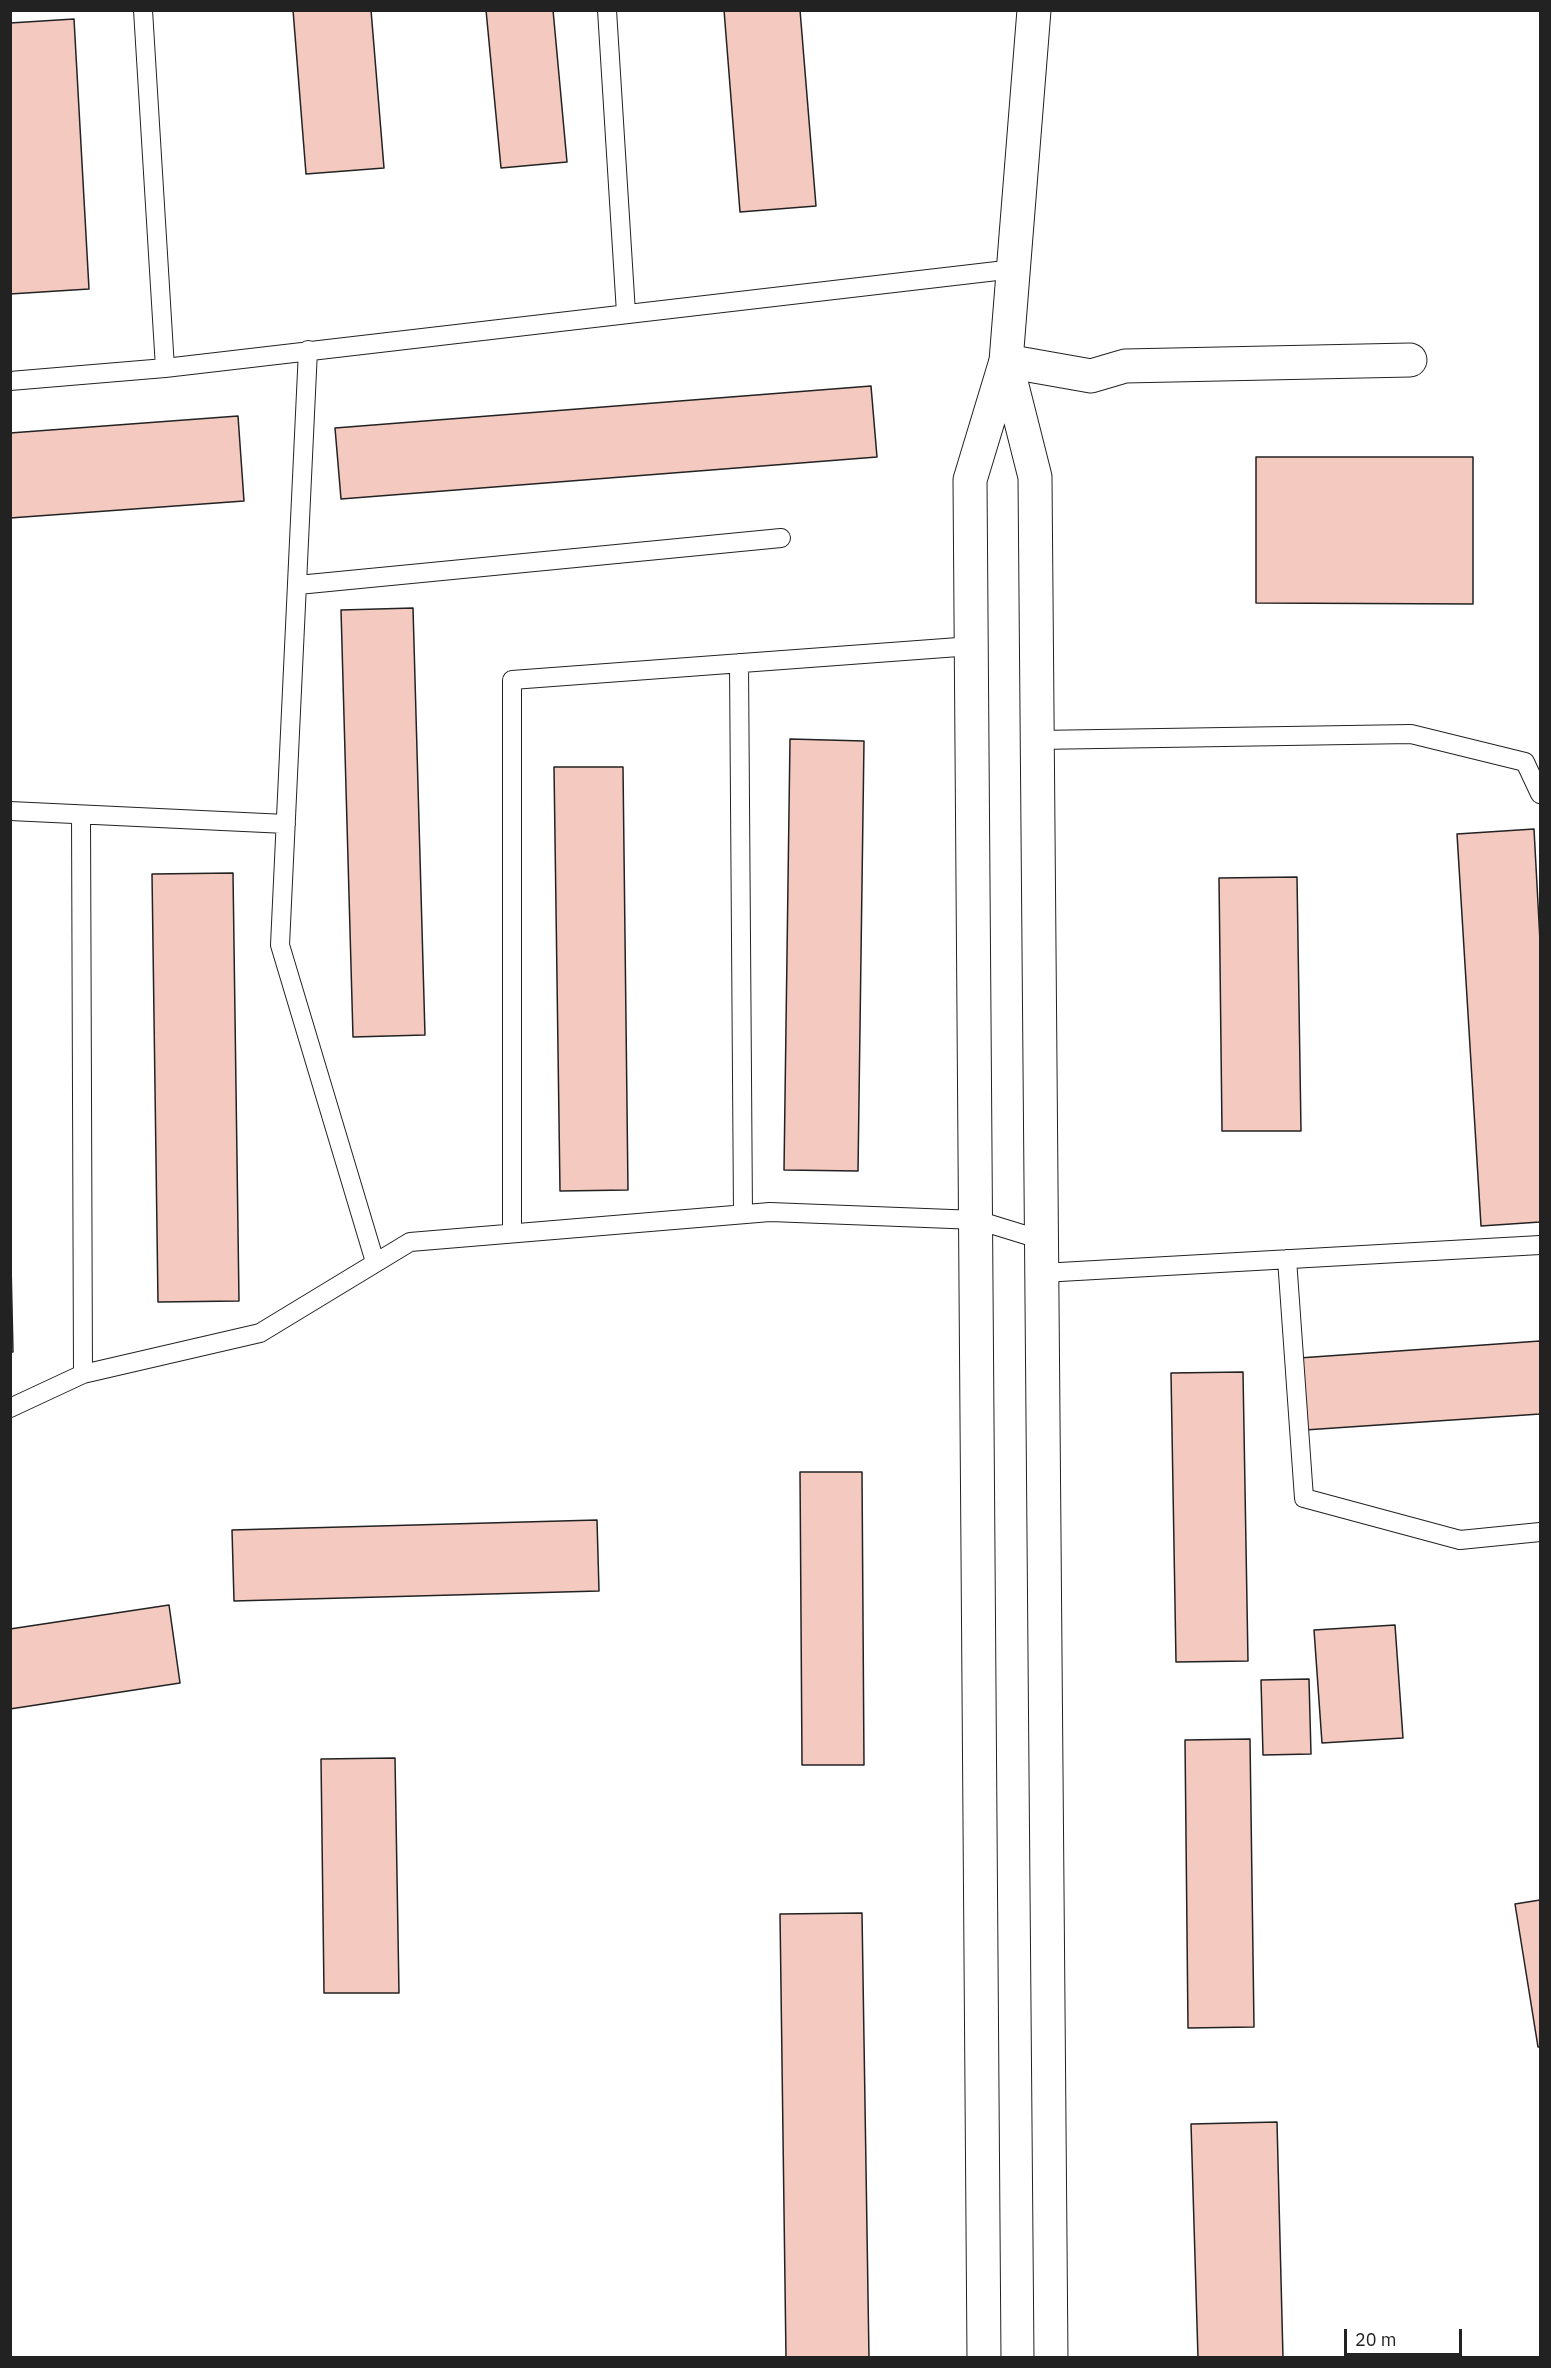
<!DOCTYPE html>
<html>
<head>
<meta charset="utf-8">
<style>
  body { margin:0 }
  #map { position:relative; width:1551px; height:2368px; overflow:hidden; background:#fff; font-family:"IBM Plex Sans",sans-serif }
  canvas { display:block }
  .frame { position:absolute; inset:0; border:12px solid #222; pointer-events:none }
  .scale { position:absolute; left:1344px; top:2329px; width:118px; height:27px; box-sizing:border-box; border:3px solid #222; border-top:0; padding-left:8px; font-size:18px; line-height:21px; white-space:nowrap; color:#222; -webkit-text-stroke:4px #fff; paint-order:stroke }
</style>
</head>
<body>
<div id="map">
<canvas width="1551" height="2368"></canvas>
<div class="frame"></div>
<div class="scale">20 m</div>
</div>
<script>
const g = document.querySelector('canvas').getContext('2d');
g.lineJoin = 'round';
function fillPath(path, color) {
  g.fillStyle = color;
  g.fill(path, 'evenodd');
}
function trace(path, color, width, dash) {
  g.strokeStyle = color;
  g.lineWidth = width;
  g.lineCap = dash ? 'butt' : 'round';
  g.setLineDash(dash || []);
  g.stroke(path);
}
const building = new Path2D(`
  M293,10h78l13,158 -78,6z
  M486,10h67l14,152 -66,6z
  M724,10h76l16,196 -76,6z
  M74,19l15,270 -79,5v-271z
  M871,386l6,71 -536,42 -6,-71z
  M238,416l6,85 -234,17v-85z
  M1256,457h217v147l-217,-1z
  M413,608l12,427 -72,2 -12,-427z
  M790,739l74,2 -6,430 -74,-1z
  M554,767h69l5,423 -68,1z
  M1534,829l6,112v281l-59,4 -24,-392z
  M233,873l6,428 -81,1 -6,-428z
  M1297,877l4,254h-79l-3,-253z
  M10,1220l3,132h-3z
  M1540,1341v73l-235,16 -6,-72z
  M1243,1372l5,289 -72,1 -5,-289z
  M800,1472h62l2,293h-62z
  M597,1520l2,71 -365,10 -2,-71z
  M169,1605l11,78 -170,26v-80z
  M1395,1625l8,113 -81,5 -8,-113z
  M1309,1679l2,75 -48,1 -2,-75z
  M1250,1739l4,288 -66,1 -3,-288z
  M395,1758l4,235h-75l-3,-234z
  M1540,1900v147h-2l-23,-143z
  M862,1913l7,445h-83l-6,-444z
  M1277,2122l6,236h-85l-7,-234z`);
fillPath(building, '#f3c9c0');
trace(building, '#222', 1.5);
const lane = new Path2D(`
  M143,10l22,358
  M607,10l19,303
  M308,350l-28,595 95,317
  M10,381l155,-13 849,-99
  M298,585l483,-47
  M739,663l4,551
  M1037,740l374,-6 114,28 15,32
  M10,811l276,13
  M81,815l2,559
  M512,1233v-553l460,-34
  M1287,1259l17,239 156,42 80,-8
  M1042,1273l498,-28
  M10,1408l73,-34 177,-41 150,-91 360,-30 207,8 65,20`);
const street = new Path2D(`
  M1006,361l85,15 34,-10 285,-6`);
const secondary = new Path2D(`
  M1006,362l29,115 16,1881
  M984,2358l-14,-1878 36,-119 28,-351`);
trace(lane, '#222', 20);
trace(street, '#222', 35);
trace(secondary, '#222', 35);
trace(lane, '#fff', 18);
trace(street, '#fff', 33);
trace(secondary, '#fff', 33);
</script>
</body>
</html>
